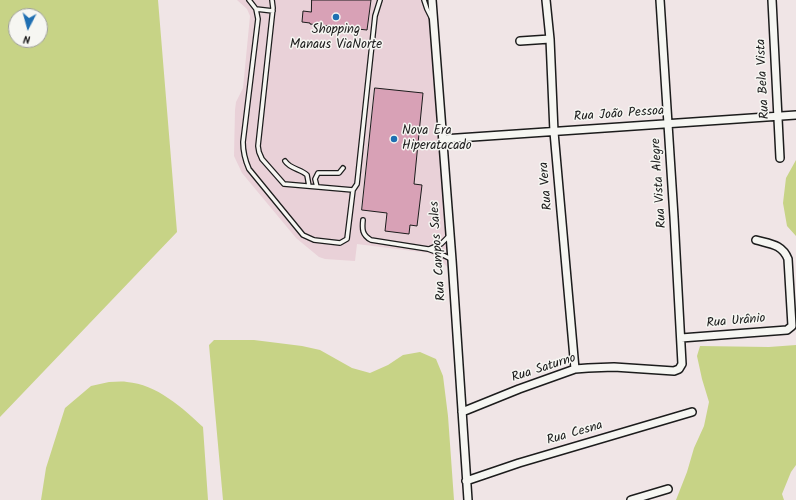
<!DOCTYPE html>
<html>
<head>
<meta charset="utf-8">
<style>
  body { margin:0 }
  #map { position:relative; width:796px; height:500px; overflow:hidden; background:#f0e5e6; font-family:Kalam,sans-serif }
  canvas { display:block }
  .north { position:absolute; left:8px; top:8px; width:40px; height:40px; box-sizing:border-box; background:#f6f6f2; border:1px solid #9f9f9c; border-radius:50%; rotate:186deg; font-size:11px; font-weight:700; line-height:16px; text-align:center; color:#1c1c1c }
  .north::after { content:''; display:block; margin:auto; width:14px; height:18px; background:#1f6fb2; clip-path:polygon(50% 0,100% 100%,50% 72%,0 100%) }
</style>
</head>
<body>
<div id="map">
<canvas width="796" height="500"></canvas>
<div class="north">N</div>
</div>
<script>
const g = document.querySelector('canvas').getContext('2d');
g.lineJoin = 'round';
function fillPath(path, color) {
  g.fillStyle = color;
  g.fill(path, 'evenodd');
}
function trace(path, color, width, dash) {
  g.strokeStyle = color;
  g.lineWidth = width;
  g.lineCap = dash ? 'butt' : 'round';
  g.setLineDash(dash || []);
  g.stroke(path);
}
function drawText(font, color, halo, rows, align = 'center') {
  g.font = font + ' Kalam,sans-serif';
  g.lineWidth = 3;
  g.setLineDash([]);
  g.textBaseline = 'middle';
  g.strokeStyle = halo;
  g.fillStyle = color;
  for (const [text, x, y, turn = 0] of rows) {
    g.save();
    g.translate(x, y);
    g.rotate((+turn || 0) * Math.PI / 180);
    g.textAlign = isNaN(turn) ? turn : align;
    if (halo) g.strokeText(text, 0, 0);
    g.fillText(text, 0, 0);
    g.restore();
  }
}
fillPath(new Path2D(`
  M237,0h192l5,88 15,181 -8,-9 -12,-7 -72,-9 -2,17 -30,-2 -6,-2 -23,-19 -54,-65 -8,-17 1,-46 1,-8 7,-14 7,-72 -3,-7z`), '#e9d1d8');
fillPath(new Path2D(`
  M0,0h158l19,232 -177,185zM16,16h24v24h-24z
  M796,160v76l-9,-10 -4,-23 3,-25z
  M214,340h40l48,6 18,4 32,18 18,5 18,-8 15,-10 17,-3 16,7 7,17 5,40 6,84h-231l-14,-155z
  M796,345v120l-5,7 -9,22 2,6h-108l11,-28 7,-24 10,-22 5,-24 -7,-23 -5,-23 3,-10 69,1z
  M109,382c6,0 12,-1 18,0 29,2 56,26 76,45l5,73h-167l5,-32 19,-60 26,-22z`), '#c7d386');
const building = new Path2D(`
  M312,0h59l-4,30 -57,-6v-1l-8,-1 1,-11 8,1z
  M375,88l48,5 -9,91 8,1 -5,41 -7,-1 -1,9 -24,-3 2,-18 -25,-3z`);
fillPath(building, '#d8a1b6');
trace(building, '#1c1c1c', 1);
const service = new Path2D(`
  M249,0l7,9 2,10 -15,123c0,10 2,18 6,27l54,66 11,5 26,3 7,-4 6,-49 4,-6 18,-168 5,-16
  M272,0l1,8 -15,138 1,6 3,7 22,25 69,6
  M424,0l3,9 5,10
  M256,9l17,2
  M285,161c5,8 16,8 22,14l2,11
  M317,187l-2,-8 3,-6h21l4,-5
  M363,220c-1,9 -1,15 8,20l57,9 11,4 12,6
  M429,249l12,-5 9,-9`);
const minor = new Path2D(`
  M432,0l20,260 16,240
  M546,0l4,39 4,93 21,237
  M772,0l8,158
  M520,41l30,-2
  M443,139l353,-24
  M681,338l106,-8 5,-4 -4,-67c-6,-15 -18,-15 -32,-19
  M462,412l57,-23 56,-20 13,-1 26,-1 60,4 5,-2 3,-5 -8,-147 -14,-217
  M466,481l53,-18 173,-51
  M631,500l37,-11`);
trace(service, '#1c1c1c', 6);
trace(minor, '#1c1c1c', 10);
trace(service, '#f6f6f2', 3.5);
trace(minor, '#f6f6f2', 7);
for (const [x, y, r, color] of [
  [336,17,4,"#1f6fb2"],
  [394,139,4,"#1f6fb2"]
]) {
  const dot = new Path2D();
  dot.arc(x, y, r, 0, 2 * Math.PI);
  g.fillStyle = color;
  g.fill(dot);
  trace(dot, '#f6f6f2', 1.5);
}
drawText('13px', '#1c1c1c', '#f6f6f2', [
  ["Shopping",336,31],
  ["Manaus ViaNorte",336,46],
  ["Nova Era",402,132,"left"],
  ["Hiperatacado",402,147,"left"]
]);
drawText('13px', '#1c1c1c', '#f6f6f2', [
  ["Rua Bela Vista",764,79,-93],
  ["Rua João Pessoa",619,115,-4],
  ["Rua Vista Alegre",660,183,-94],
  ["Rua Vera",547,186,-95],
  ["Rua Campos Sales",439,251,-94],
  ["Rua Urânio",736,322,-5],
  ["Rua Saturno",544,369,-18],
  ["Rua Cesna",575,434,-16]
]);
</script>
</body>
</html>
